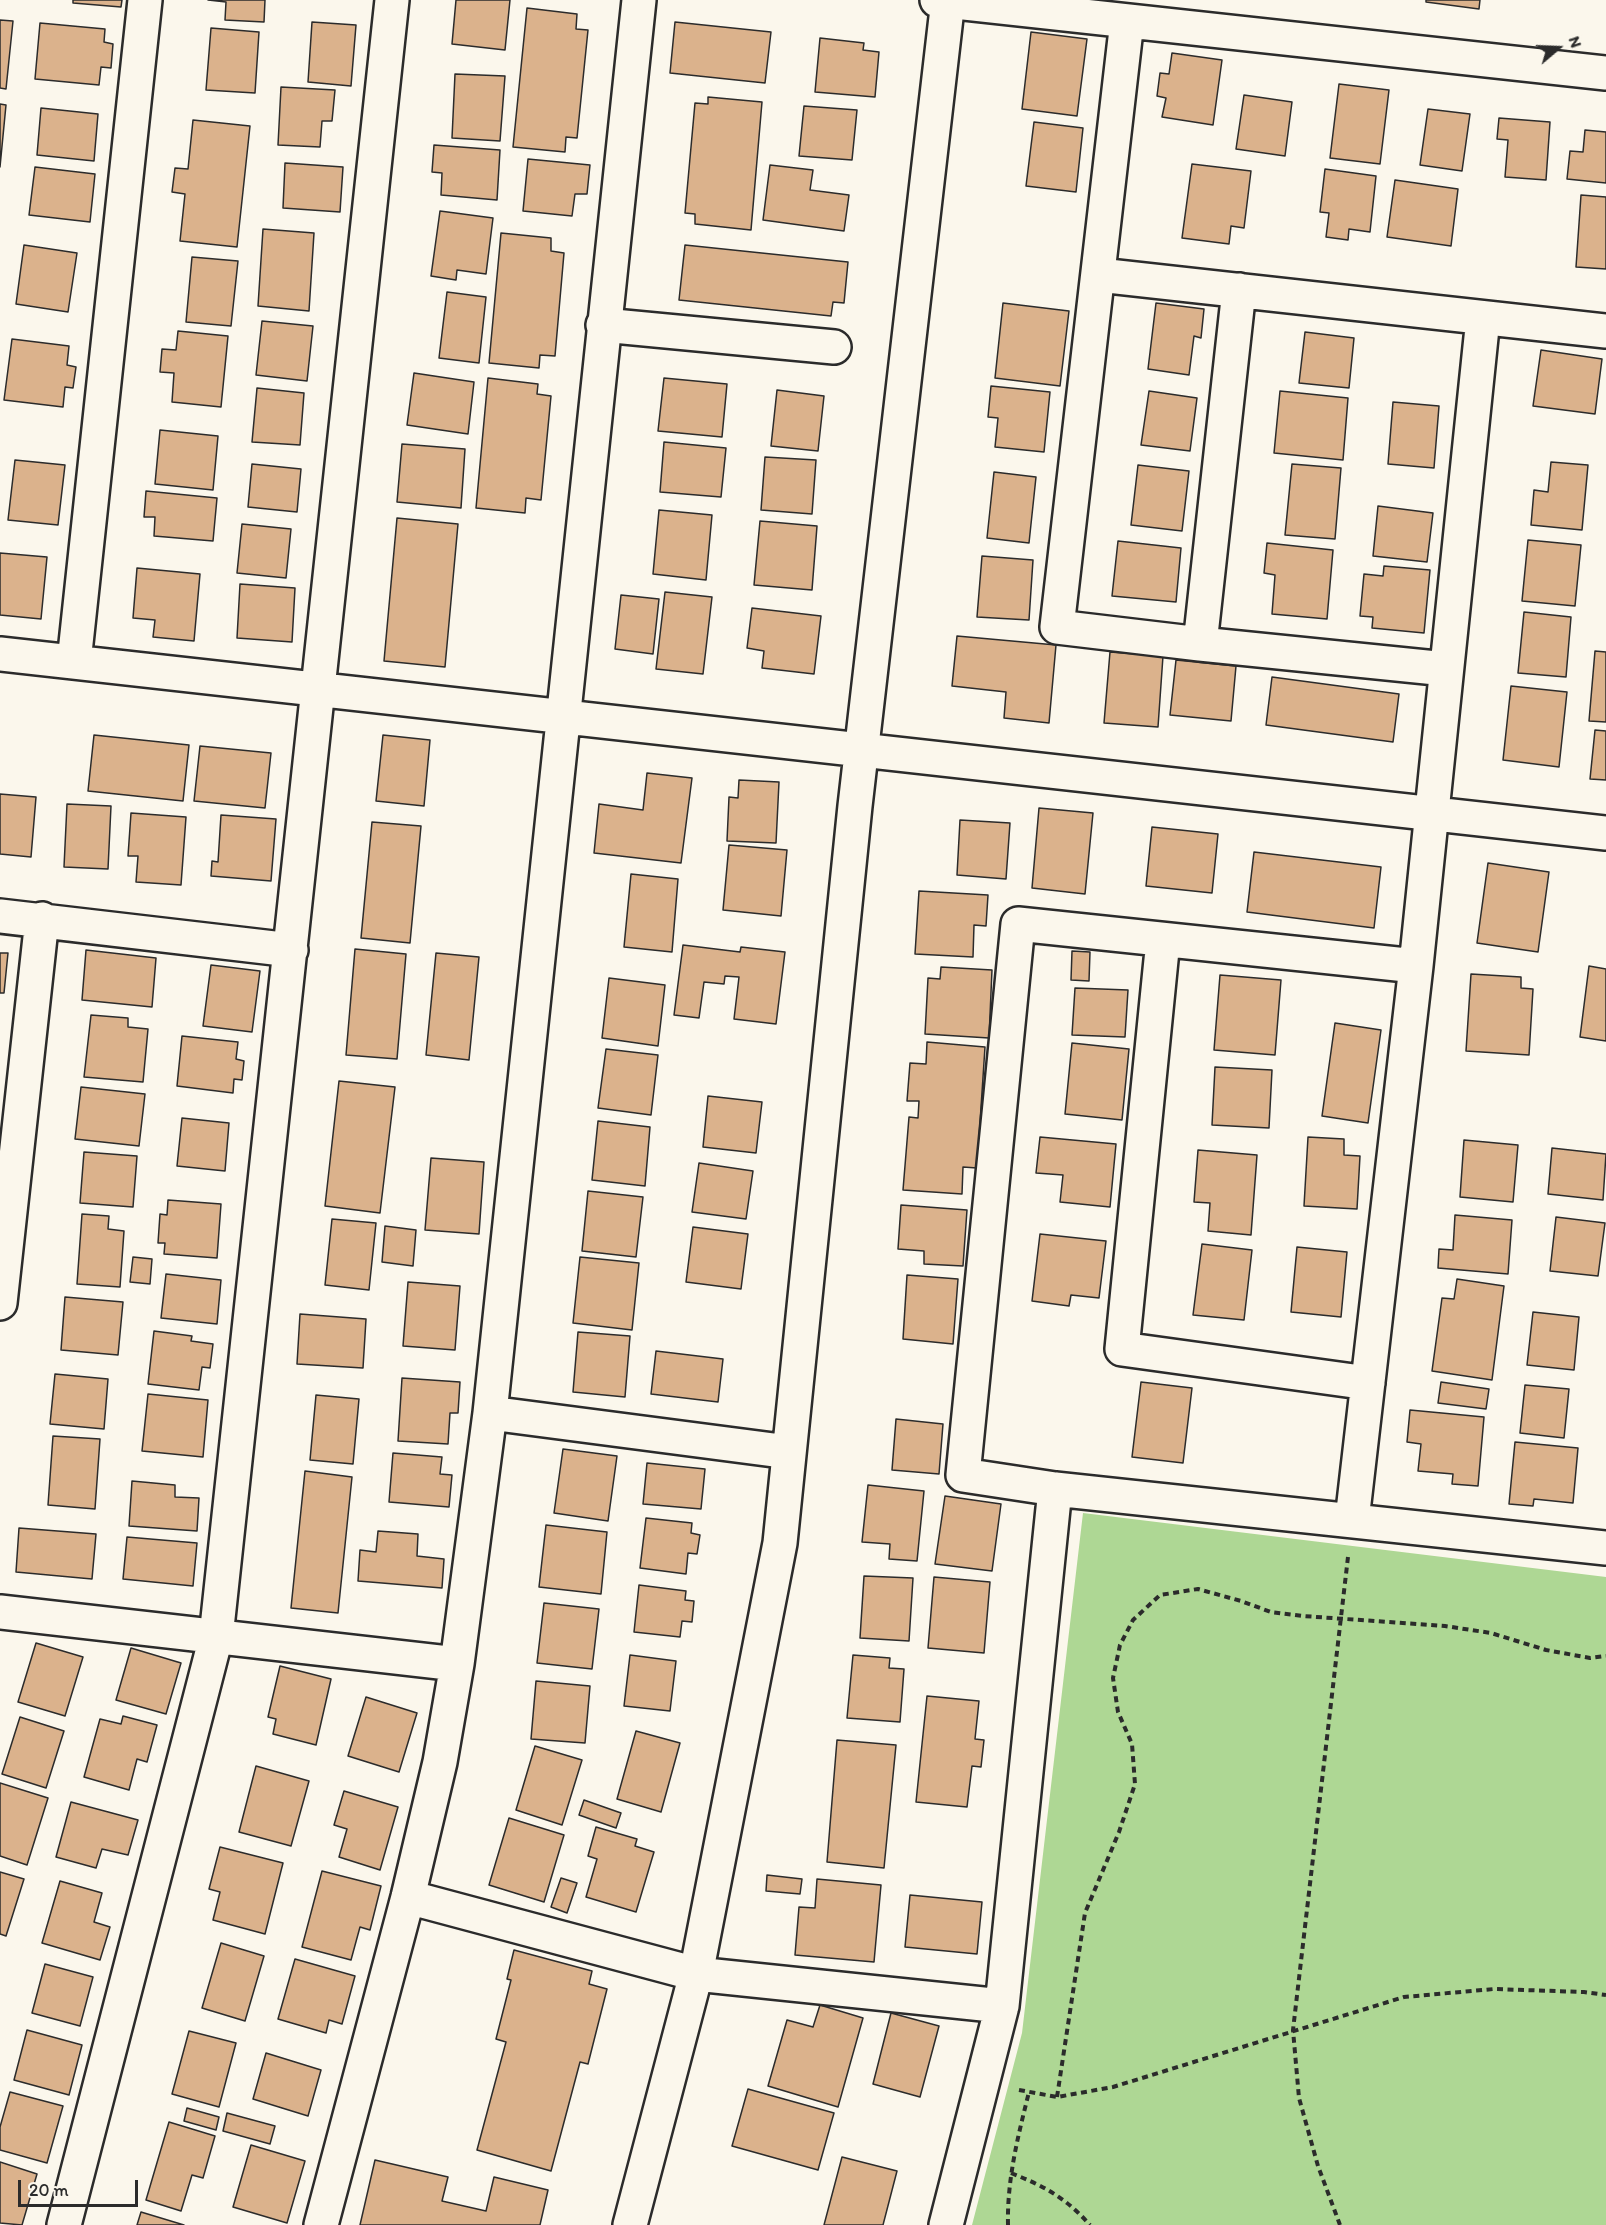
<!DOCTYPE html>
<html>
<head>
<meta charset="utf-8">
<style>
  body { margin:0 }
  #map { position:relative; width:1606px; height:2225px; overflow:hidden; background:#fbf7ec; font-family:Itim,sans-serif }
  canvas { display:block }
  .north { position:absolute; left:1528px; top:18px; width:60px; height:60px; -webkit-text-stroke:4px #fbf7ec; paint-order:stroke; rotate:71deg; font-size:16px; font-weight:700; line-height:24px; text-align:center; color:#2b2b2b }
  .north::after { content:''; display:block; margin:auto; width:21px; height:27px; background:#2b2b2b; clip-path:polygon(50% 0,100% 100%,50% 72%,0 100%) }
  .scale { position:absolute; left:18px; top:2180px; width:120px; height:27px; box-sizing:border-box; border:3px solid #2b2b2b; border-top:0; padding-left:8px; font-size:18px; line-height:21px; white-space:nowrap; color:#2b2b2b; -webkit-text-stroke:4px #fbf7ec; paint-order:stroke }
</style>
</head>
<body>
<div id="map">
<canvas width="1606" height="2225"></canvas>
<div class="north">N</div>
<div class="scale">20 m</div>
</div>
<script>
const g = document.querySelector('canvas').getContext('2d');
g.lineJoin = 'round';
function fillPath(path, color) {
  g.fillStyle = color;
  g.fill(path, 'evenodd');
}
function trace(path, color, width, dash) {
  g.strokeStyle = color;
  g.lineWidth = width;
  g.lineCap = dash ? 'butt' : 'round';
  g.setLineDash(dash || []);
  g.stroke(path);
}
fillPath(new Path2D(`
  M1083,1513l523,64v648h-634l50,-192z`), '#aed794');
const building = new Path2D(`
  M73,0h49l-1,7 -48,-4z
  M208,0h57l-1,22 -39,-2 1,-18z
  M456,0h54l-5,50 -53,-6z
  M1426,0h54l-1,9 -53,-7z
  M527,8l50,6 -1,15 12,1 -11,108 -11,-1 -1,15 -52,-5z
  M0,20l13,1 -7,68 -6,-1z
  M312,22l44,3 -5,61 -43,-4z
  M675,22l96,10 -6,51 -95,-10z
  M40,23l65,6 -1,13 9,2 -2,24 -10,-1 -2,18 -64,-6z
  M211,28l48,4 -4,61 -49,-3z
  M1031,32l56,7 -10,77 -55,-7z
  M820,38l44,5 -1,7 16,2 -4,45 -60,-5z
  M1172,53l50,7 -9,65 -51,-8 4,-19 -9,-2 3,-23 9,1z
  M455,74l50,2 -5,65 -48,-3z
  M1339,84l50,6 -9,74 -50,-6z
  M281,87l54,3 -3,31h-10l-2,26 -42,-2z
  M1244,95l48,7 -7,54 -49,-7z
  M708,97l54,5 -11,128 -56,-6v-10l-10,-1 10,-110 13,1z
  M0,104l6,1 -6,62z
  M804,106l53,4 -5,50 -53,-4z
  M41,108l57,6 -4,47 -57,-6z
  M1428,109l42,5 -8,57 -42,-6z
  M1499,118l51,4 -4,58 -41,-3 3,-37 -11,-1z
  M193,120l57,6 -13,121 -57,-6 5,-47 -13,-2 3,-24 13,1z
  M1034,122l49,6 -7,64 -50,-6z
  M1585,130l21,2v51l-39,-4 3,-28 13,1z
  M434,145l66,5 -3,50 -56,-5 1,-22 -10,-1z
  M528,159l62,6 -3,29h-12l-3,22 -49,-5z
  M285,163l58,4 -3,45 -57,-4z
  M1192,164l59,7 -7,57 -13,-2 -2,18 -47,-6z
  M770,165l43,5 -3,20 39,5 -5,36 -81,-11z
  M35,167l60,7 -5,48 -61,-7z
  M1325,169l51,7 -6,56 -21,-3 -1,11 -22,-3 3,-24 -9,-1z
  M1395,180l63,9 -7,57 -64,-9z
  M1581,195l25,2v72l-30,-2z
  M440,211l53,7 -7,56 -29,-4 -1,10 -25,-4z
  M263,229l51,4 -5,78 -51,-5z
  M501,233l50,5v13l13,2 -9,103 -15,-1 -1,13 -50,-5z
  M24,245l53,8 -9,59 -52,-8z
  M685,245l163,17 -4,41 -11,-1 -2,14 -152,-16z
  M192,257l46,4 -7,65 -45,-4z
  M447,292l39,5 -7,66 -40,-5z
  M1003,303l66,8 -9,75 -65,-8z
  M1156,303l48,6 -3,29 -7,-2 -5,39 -41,-6z
  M262,321l51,5 -6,55 -51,-6z
  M178,331l50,5 -7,71 -49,-5 2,-29 -14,-1 2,-23 14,1z
  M1305,332l49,6 -5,50 -50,-5z
  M12,339l57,7 -2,19 9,2 -3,21 -8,-1 -2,20 -59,-7z
  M1541,350l61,9 -7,55 -62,-8z
  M414,373l60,9 -6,52 -61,-9z
  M488,378l50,6 -1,10 14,2 -10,104 -15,-2 -1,15 -49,-5z
  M664,378l63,6 -5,53 -64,-6z
  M991,386l59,6 -6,60 -49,-5 3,-29 -10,-1z
  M257,388l47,5 -4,52 -48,-3z
  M777,390l47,6 -6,55 -47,-5z
  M1149,391l48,7 -7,53 -49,-6z
  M1280,391l68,7 -5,62 -69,-7z
  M1393,402l46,4 -5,62 -46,-4z
  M160,430l58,6 -5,54 -58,-6z
  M664,442l62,6 -5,49 -61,-5z
  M402,444l63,5 -4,59 -64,-6z
  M765,457l51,3 -4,54 -51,-4z
  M15,460l50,5 -7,60 -50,-5z
  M1551,462l37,3 -6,65 -51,-5 3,-35 14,2z
  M252,464l49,5 -4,43 -49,-5z
  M1292,464l49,4 -6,71 -50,-4z
  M1138,465l51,6 -7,60 -51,-6z
  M994,472l42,5 -7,66 -42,-5z
  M146,491l71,7 -4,43 -59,-5 1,-19h-11z
  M1378,506l55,7 -6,49 -54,-6z
  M659,510l53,5 -6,65 -53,-6z
  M397,518l61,6 -13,143 -61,-6z
  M760,521l57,5 -5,64 -58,-5z
  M242,524l49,5 -5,49 -49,-5z
  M1528,540l53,5 -6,61 -53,-5z
  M1118,541l63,7 -5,54 -64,-6z
  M1267,543l66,7 -6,69 -55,-5 3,-39 -11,-2z
  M0,553l47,4 -6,62 -41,-4z
  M982,556l51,4 -4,60 -52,-3z
  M1384,566l46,4 -6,63 -52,-5 1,-11 -13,-1 4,-42 19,2z
  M137,568l63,6 -6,67 -41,-4 2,-17 -22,-2z
  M240,584l55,4 -3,54 -55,-4z
  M665,592l47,5 -9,77 -47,-5z
  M621,595l38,4 -6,55 -38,-5z
  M752,608l69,8 -7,58 -52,-6 2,-17 -17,-3z
  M1524,612l47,5 -5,60 -48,-4z
  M957,636l99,9 -7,78 -45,-5 2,-26 -54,-6z
  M1595,651l11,1v70l-17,-1z
  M1110,652l53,4 -5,71 -54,-4z
  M1176,660l60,6 -5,55 -61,-6z
  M1272,677l127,17 -6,48 -127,-17z
  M1511,686l56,6 -8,75 -56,-7z
  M1595,730l11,1v49l-16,-1z
  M94,735l95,10 -6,56 -95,-10z
  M383,735l47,5 -6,66 -48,-5z
  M200,746l71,7 -6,55 -71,-7z
  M647,773l45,5 -11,85 -87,-10 5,-49 44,6z
  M739,780l40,2 -3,61 -49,-2 2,-44 9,1z
  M0,794l36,3 -5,60 -31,-3z
  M67,804l44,2 -3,63 -44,-2z
  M1039,808l54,5 -8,81 -53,-6z
  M131,813l55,4 -5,68 -45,-3 2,-26h-10z
  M221,815l55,4 -5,62 -60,-5 1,-15 6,1z
  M960,820l50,3 -4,56 -49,-4z
  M372,822l49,4 -11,117 -49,-5z
  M1152,827l66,7 -6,59 -66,-7z
  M729,845l58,5 -6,66 -58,-6z
  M1254,852l127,15 -7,61 -127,-16z
  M1488,863l61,9 -11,80 -61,-9z
  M631,874l47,5 -6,73 -48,-5z
  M919,891l69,4 -2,31 -12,-1 -1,32 -58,-3z
  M683,945l57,7 1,-5 44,5 -9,72 -42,-5 5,-42 -14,-1 -1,8 -20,-2 -5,36 -25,-3z
  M355,949l51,5 -9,105 -51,-4z
  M86,950l70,8 -4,49 -70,-7z
  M1072,951l18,1 -1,29 -18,-1z
  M0,953h8l-4,40h-4z
  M436,953l43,4 -10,103 -43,-5z
  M211,965l49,6 -8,61 -49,-6z
  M1589,966l17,3v72l-26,-4z
  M941,967l51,3 -3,68 -64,-4 3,-56 12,1z
  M1471,974l50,3v11l12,1 -4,66 -63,-4z
  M1220,975l61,5 -6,75 -61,-5z
  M609,978l56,7 -7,61 -56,-8z
  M1075,988l53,2 -3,47 -53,-2z
  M91,1015l37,3v9l20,2 -5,53 -59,-5z
  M1335,1023l46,7 -13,93 -46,-7z
  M182,1036l56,6 -2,17 8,2 -2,19 -8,-1 -1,14 -56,-7z
  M927,1042l58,5 -8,121 -14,-1 -1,27 -59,-4 6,-73 9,1 1,-17h-12l3,-38 16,1z
  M1072,1043l57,6 -7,71 -57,-6z
  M606,1049l52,6 -7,60 -53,-7z
  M1215,1067l57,3 -3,58 -57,-3z
  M339,1081l56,6 -15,126 -55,-7z
  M81,1087l64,7 -6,52 -64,-7z
  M708,1096l54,6 -6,51 -53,-6z
  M182,1118l47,5 -4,48 -48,-5z
  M598,1121l52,6 -5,59 -53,-6z
  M1040,1137l76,7 -6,63 -50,-5 3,-27 -27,-2z
  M1308,1137l36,2v16l16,1 -3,53 -53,-3z
  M1464,1140l54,5 -5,57 -53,-5z
  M1552,1148l54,6 -3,46 -55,-6z
  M1198,1150l59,5 -6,80 -43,-4 2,-28 -16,-1z
  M84,1152l53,4 -4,51 -53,-4z
  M431,1158l53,4 -5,72 -54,-4z
  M699,1163l54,8 -7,48 -54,-7z
  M588,1191l55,6 -7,60 -54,-6z
  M168,1200l53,4 -4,54 -53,-4 1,-11h-7l2,-29 7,1z
  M901,1205l66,5 -4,56 -39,-2v-13l-26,-2z
  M82,1214l27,2 -1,13 16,2 -4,56 -43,-3z
  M1455,1215l57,5 -4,54 -70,-6 1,-19 14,1z
  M1556,1217l49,6 -7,53 -48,-5z
  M332,1219l44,4 -7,67 -44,-5z
  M385,1226l31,4 -3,36 -31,-4z
  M693,1227l55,7 -7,55 -55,-7z
  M1040,1234l66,7 -7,57 -28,-3 -2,11 -37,-5z
  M1202,1244l50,6 -8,70 -51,-5z
  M1297,1247l50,5 -6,65 -50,-5z
  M133,1257l19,2 -2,25 -20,-2z
  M580,1257l59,6 -7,67 -59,-7z
  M166,1274l55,6 -4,44 -56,-6z
  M907,1275l51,4 -5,65 -50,-5z
  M1457,1279l47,7 -12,94 -60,-9 10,-73 12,1z
  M408,1282l52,4 -5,64 -52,-4z
  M65,1297l58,5 -5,53 -57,-5z
  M1533,1312l46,5 -5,53 -47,-5z
  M300,1314l66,5 -3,49 -66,-4z
  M154,1331l38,5 -1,5 22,3 -3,24 -8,-1 -3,23 -51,-6z
  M578,1332l52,4 -5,61 -52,-5z
  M656,1351l67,8 -5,43 -67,-8z
  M55,1374l53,5 -4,50 -54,-5z
  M402,1378l58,4 -2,31h-8l-2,31 -50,-3z
  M1141,1382l51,6 -9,75 -51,-6z
  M1441,1382l48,7 -3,20 -48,-6z
  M1525,1385l44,4 -5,49 -44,-5z
  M148,1394l60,6 -5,57 -61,-6z
  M316,1395l43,4 -6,65 -43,-4z
  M1410,1410l74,7 -6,69 -26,-2 1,-10 -35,-3 3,-27 -14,-2z
  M896,1419l47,5 -4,50 -47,-4z
  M53,1436l47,3 -5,70 -47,-4z
  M1515,1442l63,6 -5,55 -39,-4 -1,7 -24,-2z
  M563,1449l54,7 -9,65 -54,-8z
  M393,1453l49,4 -2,17 12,1 -3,32 -60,-5z
  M647,1463l58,6 -4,40 -58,-5z
  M305,1471l47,6 -14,136 -47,-5z
  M132,1481l43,4v12l24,1 -2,33 -68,-5z
  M868,1485l56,6 -7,70 -28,-2 1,-15 -28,-2z
  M945,1496l56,8 -9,67 -57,-7z
  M646,1518l46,5 -1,10 9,2 -3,19 -9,-1 -2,21 -46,-6z
  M546,1525l61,7 -6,62 -62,-7z
  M19,1528l77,6 -4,45 -76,-7z
  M378,1531l40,3 -1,22 27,3 -2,29 -84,-7 2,-31 16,2z
  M127,1537l70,6 -4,43 -70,-7z
  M864,1576l49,2 -4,63 -49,-3z
  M934,1577l56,5 -6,71 -56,-5z
  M639,1585l47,6 -1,9 9,1 -2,21 -10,-1 -2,16 -46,-5z
  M544,1603l55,6 -7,60 -55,-6z
  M36,1643l47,14 -18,59 -47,-14z
  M131,1648l50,15 -15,51 -50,-14z
  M630,1655l46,6 -6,50 -46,-5z
  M853,1655l37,3 -1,10 15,1 -4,53 -53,-4z
  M280,1666l51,13 -15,66 -43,-11 3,-15 -8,-2z
  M536,1681l54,5 -5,57 -54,-4z
  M927,1696l52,5 -4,38 9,1 -3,27 -9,-1 -5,41 -51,-5z
  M366,1697l51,16 -18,59 -51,-16z
  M123,1716l34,9 -10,37 -10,-3 -8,31 -45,-13 16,-58 21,5z
  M20,1717l44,14 -18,57 -44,-14z
  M636,1731l44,12 -19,69 -44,-13z
  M837,1740l59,5 -12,123 -57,-6z
  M535,1746l47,14 -20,65 -46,-15z
  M256,1766l53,15 -18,65 -52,-14z
  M0,1783l48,15 -21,67 -27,-9z
  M344,1791l54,16 -18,63 -41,-13 8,-28 -13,-4z
  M584,1800l37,13 -5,15 -37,-13z
  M71,1802l67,18 -10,35 -26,-6 -6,19 -40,-11z
  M509,1818l55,17 -20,67 -55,-17z
  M596,1827l41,12 -2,7 19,6 -18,60 -50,-15 11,-38 -9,-3z
  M220,1847l63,16 -18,71 -52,-14 7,-28 -11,-3z
  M322,1871l59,15 -11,44 -10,-3 -9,33 -49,-13z
  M0,1872l24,7 -18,57 -6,-2z
  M767,1875l35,4 -2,15 -34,-3z
  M561,1878l16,5 -10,30 -16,-6z
  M817,1879l64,6 -7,77 -79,-7 4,-48 16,1z
  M60,1881l42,12 -8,29 16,5 -10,33 -58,-17z
  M910,1895l72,7 -5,52 -72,-7z
  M221,1943l43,13 -19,65 -43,-13z
  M514,1950l78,21 -3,13 18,5 -19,75 -8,-2 -29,109 -74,-21 29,-108 -10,-3 15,-59 -4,-1z
  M295,1959l60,17 -13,48 -13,-4 -3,13 -48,-14z
  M45,1964l48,13 -13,49 -48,-13z
  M820,2005l43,13 -25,89 -70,-21 19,-66 26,7z
  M891,2013l48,13 -19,71 -47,-13z
  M27,2030l55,15 -13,50 -55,-15z
  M189,2031l47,12 -17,64 -47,-13z
  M266,2053l55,17 -13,46 -55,-17z
  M748,2089l86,24 -16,57 -86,-24z
  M10,2092l53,14 -16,57 -47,-13v-23z
  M187,2108l32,9 -3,13 -32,-9z
  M227,2113l48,13 -5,18 -47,-13z
  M169,2122l46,14 -12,42 -11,-3 -11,36 -35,-11z
  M251,2145l54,16 -18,62 -54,-16z
  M842,2157l55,14 -14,54h-59z
  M375,2160l73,17 -6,24 44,10 8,-34 54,13 -8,35h-180z
  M0,2162l37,12 -15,51 -22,-2z
  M141,2212l43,13h-47z`);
fillPath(building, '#dbb28c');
trace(building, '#2b2b2b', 1.5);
const minor = new Path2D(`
  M937,0l669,73
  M1127,21l-70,606 143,17 39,-354
  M1099,275l507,56
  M603,325l231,22
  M1200,644l246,25
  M0,654l1606,179
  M74,662l71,-662
  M0,916l291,34
  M1163,940l-41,409 246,34
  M1416,966l-398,-42 -55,551 92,14 551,59
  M0,1303l42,-384
  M490,1413l299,39
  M1352,1520l64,-554 67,-648
  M0,1612l457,52
  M408,1897l288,77 306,32
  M64,2225l152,-588 176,-1637
  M321,2225l87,-328 32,-135 17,-98 33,-251 149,-1413
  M630,2225l66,-251 84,-431 75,-737 93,-806
  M946,2225l56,-219 53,-517`);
trace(minor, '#2b2b2b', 38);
trace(new Path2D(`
  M1019,2090l38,7 56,-10 291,-90 90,-8 90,3 22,3
  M1057,2097l28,-184 34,-81 16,-48 -3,-40 -14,-32 -5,-34 7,-33 13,-25 27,-25 38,-6 43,12 30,11 32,4 142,10 46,7 55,17 44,8 16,-2
  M1011,2173c33,13 55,25 79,52
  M1008,2225c-1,-46 10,-89 21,-133
  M1340,2225l-22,-59 -19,-68 -6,-68 55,-473`), '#2b2b2b', 4, [6, 4.5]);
trace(minor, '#fbf7ec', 33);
</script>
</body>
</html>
